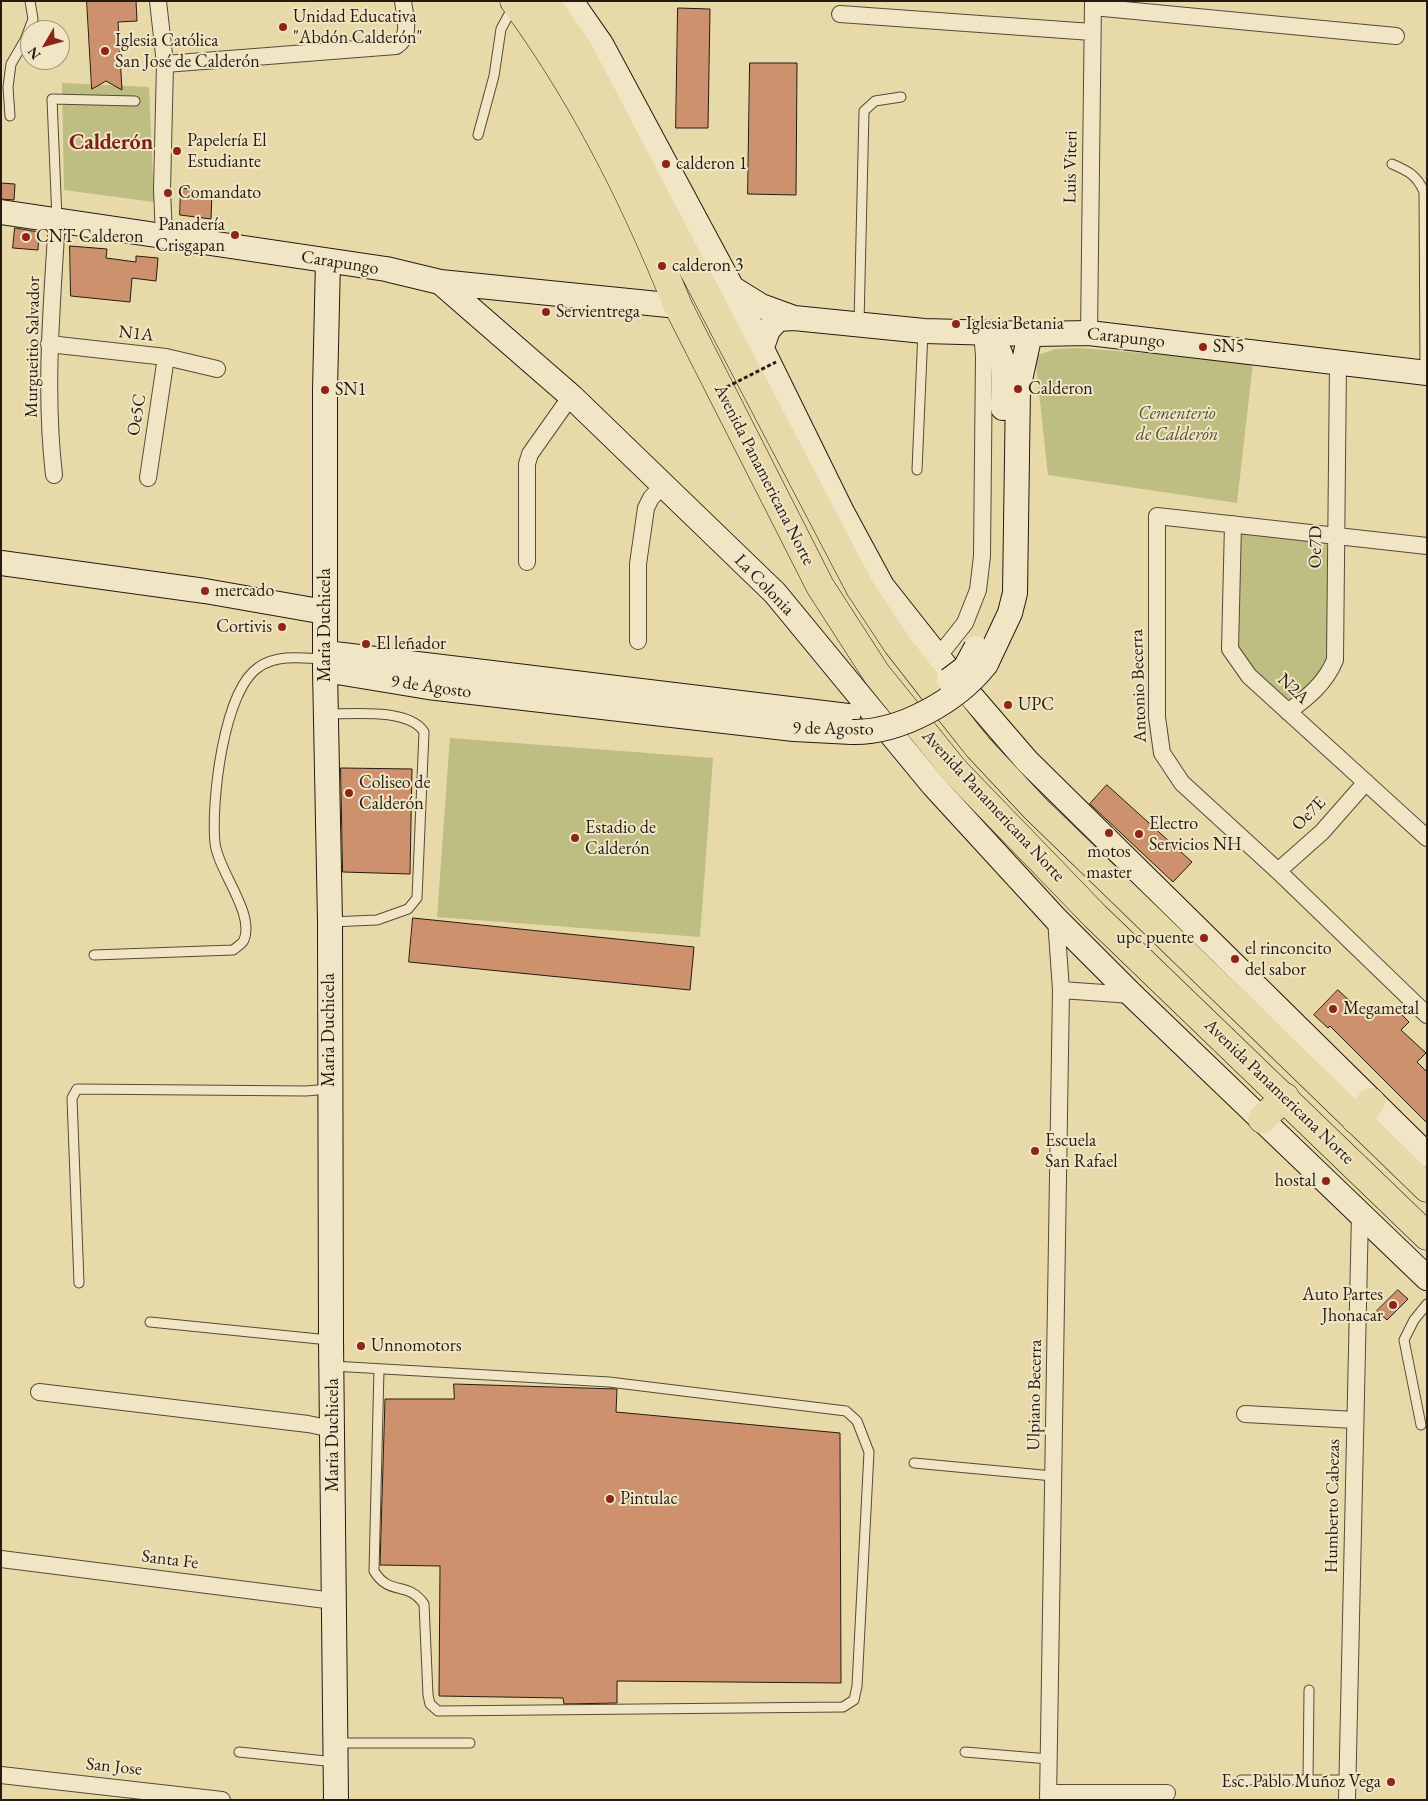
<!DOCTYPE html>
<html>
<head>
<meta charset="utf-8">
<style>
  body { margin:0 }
  #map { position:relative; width:1428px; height:1801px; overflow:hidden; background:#e8d9a8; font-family:"EB Garamond",serif }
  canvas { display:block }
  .frame { position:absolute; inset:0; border:2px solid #261b12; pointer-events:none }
  .north { position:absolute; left:20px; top:20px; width:50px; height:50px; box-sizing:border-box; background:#f0e6c6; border:1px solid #9f957e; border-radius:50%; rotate:233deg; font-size:14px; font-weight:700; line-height:20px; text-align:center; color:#261b12 }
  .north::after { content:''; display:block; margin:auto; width:18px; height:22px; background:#8f2418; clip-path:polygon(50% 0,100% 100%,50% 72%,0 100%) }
</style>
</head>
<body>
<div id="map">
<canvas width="1428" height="1801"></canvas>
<div class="frame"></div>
<div class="north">N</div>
</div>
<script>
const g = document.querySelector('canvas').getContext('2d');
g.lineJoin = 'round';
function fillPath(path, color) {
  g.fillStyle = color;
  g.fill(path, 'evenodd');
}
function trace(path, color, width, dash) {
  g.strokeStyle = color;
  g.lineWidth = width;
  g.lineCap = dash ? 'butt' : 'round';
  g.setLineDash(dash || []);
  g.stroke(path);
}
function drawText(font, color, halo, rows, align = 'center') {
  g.font = font + ' "EB Garamond",serif';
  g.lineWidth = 4;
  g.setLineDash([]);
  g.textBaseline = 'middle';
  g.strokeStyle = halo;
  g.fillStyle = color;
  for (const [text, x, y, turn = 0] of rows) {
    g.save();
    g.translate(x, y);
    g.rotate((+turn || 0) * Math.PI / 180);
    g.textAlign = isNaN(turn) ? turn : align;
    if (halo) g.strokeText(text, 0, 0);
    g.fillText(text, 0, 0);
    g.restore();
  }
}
fillPath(new Path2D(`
  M62,83l87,4 5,115 -90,-12z
  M1080,348l173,14 -16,141 -189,-28 -13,-119 20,-7z
  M1240,532l91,9c0,29 4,107 -8,130 -8,16 -23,24 -37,33l-45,-46 -7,-13z
  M450,738l263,20 -13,179 -263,-20z`), '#bebd82');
const building = new Path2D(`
  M87,1h49l1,20 -19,1 4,68 -16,-9 -14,8z
  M678,8l32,1 -2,119h-32z
  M750,63h47l-1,132 -48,-1z
  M1,183l14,1 -1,16 -13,-1z
  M181,188l31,4 -1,27 -31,-4z
  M15,228l24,4 -1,18 -25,-2z
  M70,246l37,3 -1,9 30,4v-6l22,2 -2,23 -24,-3 -2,24 -59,-6z
  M341,768l71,1 -2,105 -67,-2z
  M1107,785l85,77 -19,20 -83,-78z
  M413,918l281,29 -4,43 -281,-28z
  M1338,990l29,27 11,-11 7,8 8,-8 16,16 -8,8 25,23 -9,9 10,10v51l-97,-97 -2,2 -14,-13z
  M1398,1290l10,9 -21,21 -10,-9z
  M454,1384l163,5 -1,23 224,21 1,250 -224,-2v22l-53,1 -1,-6 -124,-2 1,-130 -60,-1 5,-166h69z`);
fillPath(building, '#cd916e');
trace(building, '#261b12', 1);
const lane = new Path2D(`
  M10,116l-2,-29 3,-23 14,-24 8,-21 -3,-18
  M478,135l16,-59 7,-47 12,-22
  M1392,164c16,7 25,11 32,28l1,181
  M57,219l-5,-120 83,2
  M859,323l5,-212 11,-10 26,-4
  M917,470l6,-139
  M328,714c25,0 81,-6 96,18l-7,166 -9,11 -31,11 -47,2
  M94,955l139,-5c4,-3 9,-6 11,-10 11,-27 -26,-69 -29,-97 -4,-39 8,-153 44,-176 19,-13 44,-9 66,-8
  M79,1283l-7,-185 5,-9 229,2 23,-2
  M150,1322l179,18
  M332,1366l277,16 237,29 11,10 12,31 -12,234 -3,14 -11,7 -405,4 -8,-7 -2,-9 -4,-91c-17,-24 -34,-7 -50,-33l5,-202
  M1421,1425l-17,-85 10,-20 13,-16
  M914,1463l139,13
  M336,1743h134
  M239,1752l96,10
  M965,1752l84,7
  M1241,1780h106
  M1308,1781l1,-91`);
const street = new Path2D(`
  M158,1l7,63 -3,126 2,46
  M1093,7l303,29
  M840,14l252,18
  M165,64l231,-18c16,-10 9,-28 7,-45
  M1089,333l4,-332
  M49,344l117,13 51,12
  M54,475c-10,-85 -2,-171 3,-256
  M148,478l18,-121
  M1233,524l-3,125 19,27 178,162
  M1427,546l-270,-30v201l5,36 20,30 96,88 149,144
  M527,562v-98l3,-10 41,-58
  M638,641v-77l8,-56 5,-10 12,-13
  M938,657l27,-34 13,-33 4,-34 2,-200 -2,-24
  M1288,712c20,-15 37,-28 47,-52l3,-297
  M1278,871l44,-39 44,-50
  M1061,990l71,5
  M39,1392l269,32 24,5
  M1245,1414l110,6
  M1,1559l333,42
  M1,1775l221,25
  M1048,1793h119
  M1048,1800l13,-810 -5,-71
  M1347,1800l13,-586`);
const secondary = new Path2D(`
  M571,1l30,43 131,244 110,224 40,74 64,81 81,94 400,394
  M1,212l385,57 54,13 238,24
  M328,261l-3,129v280l5,252 1,419 5,459
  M440,282l131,114 204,197 159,193 122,133 76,76 295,283
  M732,288l29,18 33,12
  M987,333c23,25 16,44 16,75
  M762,347l6,-17 10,-11 16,-1 130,13 111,3 54,-1 338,40
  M1,563l204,28 120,21
  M326,653l522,63
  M986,664l24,-51 5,-20 3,-204 12,-55
  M325,670l103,17 366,42 58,3`);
const highway = new Path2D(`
  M514,1c68,92 122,200 164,305l142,280 56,87 79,98 140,145 332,320
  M544,1l33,46 283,541 37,56 42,54 39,49 57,61 392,380
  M1262,1119l23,-22
  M1356,1120l15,-18`);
trace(lane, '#564a38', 11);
trace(street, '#564a38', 18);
trace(secondary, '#261b12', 26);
trace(highway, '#261b12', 29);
trace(lane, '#f0e6c6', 9);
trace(street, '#f0e6c6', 16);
trace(secondary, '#f0e6c6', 24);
trace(highway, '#e8d9a8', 28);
const secondaryBridge = new Path2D(`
  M949,680l16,-12 11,-20
  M852,732c48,1 105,-31 134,-68`);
trace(secondaryBridge, '#261b12', 26, []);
trace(new Path2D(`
  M715,393l61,-31`), '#261b12', 3, [4, 2.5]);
trace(secondaryBridge, '#f0e6c6', 24);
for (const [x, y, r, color] of [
  [283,27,5,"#8f2418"],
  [105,51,5,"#8f2418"],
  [177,151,5,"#8f2418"],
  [666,164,5,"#8f2418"],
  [168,193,5,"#8f2418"],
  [235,235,5,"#8f2418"],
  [26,237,5,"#8f2418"],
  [662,266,5,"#8f2418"],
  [546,312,5,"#8f2418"],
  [956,324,5,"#8f2418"],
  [1203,347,5,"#8f2418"],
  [1018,389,5,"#8f2418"],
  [325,390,5,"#8f2418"],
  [205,591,5,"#8f2418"],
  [282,627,5,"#8f2418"],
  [366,644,5,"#8f2418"],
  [1008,705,5,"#8f2418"],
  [349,793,5,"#8f2418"],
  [1109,833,5,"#8f2418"],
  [1139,834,5,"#8f2418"],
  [575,838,5,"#8f2418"],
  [1204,938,5,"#8f2418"],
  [1235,959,5,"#8f2418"],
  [1333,1009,5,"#8f2418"],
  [1035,1151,5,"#8f2418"],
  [1326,1181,5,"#8f2418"],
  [1393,1305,5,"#8f2418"],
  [361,1346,5,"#8f2418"],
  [610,1499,5,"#8f2418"],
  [1391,1782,5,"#8f2418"]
]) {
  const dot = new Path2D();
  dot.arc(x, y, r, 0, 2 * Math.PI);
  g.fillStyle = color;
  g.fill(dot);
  trace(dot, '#f0e6c6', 2);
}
drawText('18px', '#261b12', '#f0e6c6', [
  ["Unidad Educativa",293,17],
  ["\"Abdón Calderón\"",293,38],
  ["Iglesia Católica",115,41],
  ["San José de Calderón",115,62],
  ["Papelería El",187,141],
  ["Estudiante",187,162],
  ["calderon 1",676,164],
  ["Comandato",178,193],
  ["Panadería",225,225,"right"],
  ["Crisgapan",225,246,"right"],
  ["CNT Calderon",36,237],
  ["calderon 3",672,266],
  ["Servientrega",556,312],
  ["Iglesia Betania",966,324],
  ["SN5",1213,347],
  ["Calderon",1028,389],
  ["SN1",335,390],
  ["mercado",215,591],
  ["Cortivis",272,627,"right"],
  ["El leñador",376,644],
  ["UPC",1018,705],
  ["Coliseo de",359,783],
  ["Calderón",359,804],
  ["Electro",1149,824],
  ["Servicios NH",1149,845],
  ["Estadio de",585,828],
  ["Calderón",585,849],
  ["motos",1109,852,"center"],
  ["master",1109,873,"center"],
  ["upc puente",1194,938,"right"],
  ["el rinconcito",1245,949],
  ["del sabor",1245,970],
  ["Megametal",1343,1009],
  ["Escuela",1045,1141],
  ["San Rafael",1045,1162],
  ["hostal",1316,1181,"right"],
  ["Auto Partes",1383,1295,"right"],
  ["Jhonacar",1383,1316,"right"],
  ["Unnomotors",371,1346],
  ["Pintulac",620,1499],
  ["Esc. Pablo Muñoz Vega",1381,1782,"right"]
], 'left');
drawText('18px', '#261b12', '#f0e6c6', [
  ["Luis Viteri",1071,167,-89],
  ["Carapungo",340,263,9],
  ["N1A",136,334,6],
  ["Carapungo",1126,338,6],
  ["Murgueitio Salvador",33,347,-89],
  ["Oe5C",137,415,-81],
  ["Avenida Panamericana Norte",764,475,63],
  ["Oe7D",1316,547,-89],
  ["La Colonia",764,585,46],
  ["Maria Duchicela",325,625,-90],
  ["Antonio Becerra",1139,686,-92],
  ["9 de Agosto",431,687,8],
  ["N2A",1293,689,43],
  ["9 de Agosto",833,729,1],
  ["Avenida Panamericana Norte",993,806,47],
  ["Oe7E",1309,814,-46],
  ["Maria Duchicela",329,1030,-90],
  ["Avenida Panamericana Norte",1279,1092,44],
  ["Ulpiano Becerra",1035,1395,-89],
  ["Maria Duchicela",333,1435,-90],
  ["Humberto Cabezas",1333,1506,-89],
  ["Santa Fe",170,1560,7],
  ["San Jose",114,1767,6]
]);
drawText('italic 18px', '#544c34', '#f0e6c6', [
  ["Cementerio",1177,414],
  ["de Calderón",1177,435]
]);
drawText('bold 22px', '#7a1f14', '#f0e6c6', [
  ["Calderón",111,143]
]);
</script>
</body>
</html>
